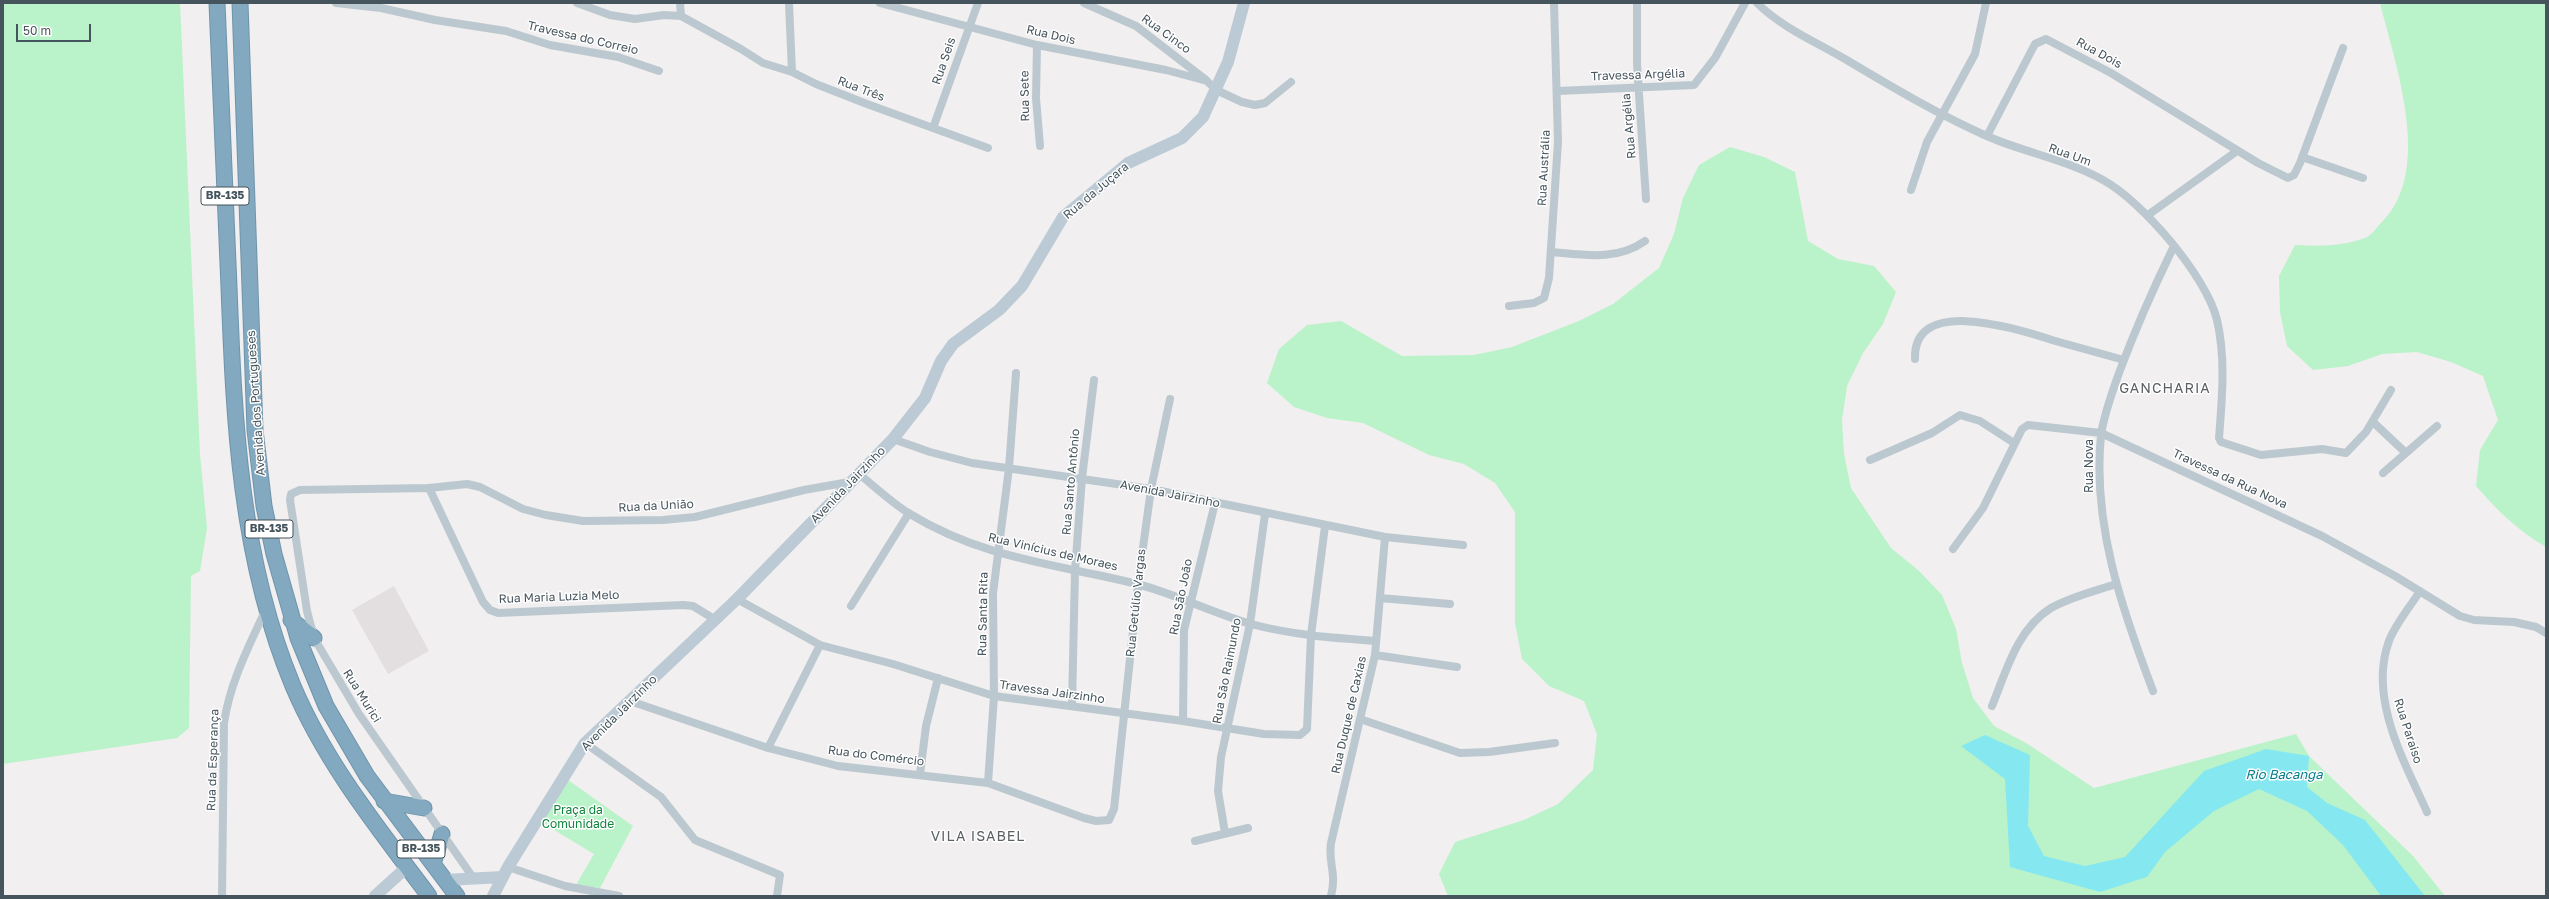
<!DOCTYPE html>
<html>
<head>
<meta charset="utf-8">
<style>
  body { margin:0 }
  #map { position:relative; width:2549px; height:899px; overflow:hidden; background:#f1efef; font-family:"Golos Text",sans-serif }
  canvas { display:block }
  .frame { position:absolute; inset:0; border:4px solid #46555d; pointer-events:none }
  .scale { position:absolute; left:16px; top:24px; width:75px; height:18px; box-sizing:border-box; border:2px solid #46555d; border-top:0; padding-left:5px; font-size:12px; line-height:14px; white-space:nowrap; color:#46555d; -webkit-text-stroke:3px #fff; paint-order:stroke }
</style>
</head>
<body>
<div id="map">
<canvas width="2549" height="899"></canvas>
<div class="frame"></div>
<div class="scale">50 m</div>
</div>
<script>
const g = document.querySelector('canvas').getContext('2d');
g.lineJoin = 'round';
function fillPath(path, color) {
  g.fillStyle = color;
  g.fill(path, 'evenodd');
}
function trace(path, color, width, dash) {
  g.strokeStyle = color;
  g.lineWidth = width;
  g.lineCap = dash ? 'butt' : 'round';
  g.setLineDash(dash || []);
  g.stroke(path);
}
function drawText(font, color, halo, rows, align = 'center') {
  g.font = font + ' "Golos Text",sans-serif';
  g.lineWidth = 3;
  g.setLineDash([]);
  g.textBaseline = 'middle';
  g.strokeStyle = halo;
  g.fillStyle = color;
  for (const [text, x, y, turn = 0] of rows) {
    g.save();
    g.translate(x, y);
    g.rotate((+turn || 0) * Math.PI / 180);
    g.textAlign = isNaN(turn) ? turn : align;
    if (halo) g.strokeText(text, 0, 0);
    g.fillText(text, 0, 0);
    g.restore();
  }
}
fillPath(new Path2D(`
  M394,586l35,65 -41,23 -36,-64z`), '#e3dfe1');
fillPath(new Path2D(`
  M3,3h177l20,452 7,73 -7,43 -9,5 -2,152 -12,10 -174,26z
  M2380,3h166v544c-28,-16 -49,-37 -70,-61l4,-36 18,-30 -15,-44 -32,-14 -34,-10 -35,2 -34,12 -35,4 -26,-24 -7,-34 -1,-36 16,-31c24,1 46,2 70,-7 6,-2 12,-11 17,-16 52,-52 13,-158 -2,-219z
  M1730,147l34,10 31,15 13,69 30,18 36,7 22,26 -13,32 -20,29 -16,33 -5,34 2,34 7,34 40,60 27,22 24,25 14,34 6,34 11,35 21,28 32,17 68,45 202,-54 13,22 104,100 32,40h-997l-9,-22 16,-32 69,-22 34,-16 35,-34 4,-36 -13,-33 -35,-15 -27,-27 -7,-36v-111l-20,-29 -31,-19 -35,-9 -66,-32 -36,-5 -33,-11 -27,-24 12,-34 28,-24 34,-4 61,35 72,-1 38,-8 67,-26 34,-17 46,-36 15,-34 9,-36 16,-33z
  M568,780l65,46 -33,62 -24,-3 18,-31 -53,-32z`), '#baf2c9');
fillPath(new Path2D(`
  M1985,735l45,20 -2,71 16,30 41,10 40,-9 79,-86 62,-22 43,7 -2,31 20,16 38,17 60,76h-44l-38,-51 -36,-34 -48,-22 -45,22 -49,41 -18,25 -47,15 -90,-25 -5,-88 -44,-33z`), '#85e8f1');
const highway = new Path2D(`
  M217,3c4,95 8,189 12,284 5,135 11,272 64,399 33,78 86,143 136,210
  M240,3l15,427 9,76 10,48 24,84 28,68 41,70 90,120
  M291,620l23,18
  M384,801l40,7
  M433,864l9,-30`);
trace(highway, '#6f94ac', 17);
trace(new Path2D(`
  M336,3l45,5 54,12 71,11 44,14 68,12 41,14
  M577,3l33,12 25,4 29,-4 17,1 60,33 22,14 29,9 24,12 51,20 121,44
  M680,3l1,13
  M789,3l3,69
  M880,3l157,42 129,25 41,11 9,9 26,12 13,3 10,-2 26,-21
  M1084,3l52,23 70,54
  M1637,3v61l9,135
  M1757,3c24,24 59,39 88,56 47,28 94,56 144,78 35,15 81,24 114,43 39,21 104,97 114,140 9,39 5,79 2,118l2,4 40,13 61,-6 24,4 20,-21 25,-42
  M1037,45l-1,53 4,48
  M1558,91l136,-6 21,-27 30,-55
  M933,128l45,-125
  M1987,136l48,-92 11,-5 65,34 147,90 30,15 6,-3 6,-12 43,-115
  M2302,157l61,21
  M1911,190l16,-48 48,-88 11,-51
  M2148,215l89,-64
  M1552,252c33,3 65,9 93,-11
  M1509,306l25,-3 10,-5 5,-20 9,-136 -4,-139
  M1915,359c-2,-67 110,-27 144,-17 22,6 43,12 65,18
  M2373,422l33,31
  M893,439l37,13 42,11 179,26 234,48 78,8
  M1870,460l62,-27 28,-18 20,6 34,22
  M858,473c17,14 34,30 52,41 74,45 146,50 227,70 39,10 75,29 114,40 41,11 83,14 125,17
  M2383,473l54,-47
  M429,488l54,114 7,8 8,3 185,-8 10,1 21,13
  M1953,549l30,-41 39,-79 6,-4 73,8 221,103 73,40 65,40 14,4 40,2 22,5 10,6
  M2420,591c-10,16 -24,32 -31,50 -21,57 15,120 38,171
  M1380,598l70,6
  M737,599l83,46 73,19 101,32 189,25 81,13 36,1 7,-6 4,-94 14,-109
  M851,606l58,-93
  M1375,655l82,12
  M2153,691c-31,-82 -61,-167 -52,-256 3,-21 11,-42 18,-62 16,-43 34,-84 54,-125
  M630,701l138,47 70,18 150,17 96,35 12,3 13,-1 5,-11 24,-225 13,-95 19,-90
  M1072,705l3,-134 7,-93 12,-98
  M1992,706c14,-34 25,-77 59,-98 19,-11 44,-17 65,-24
  M1360,719l100,34 29,-1 66,-9
  M1183,721l1,-91 31,-127
  M585,743l76,54 34,43 85,35 -3,21
  M768,748l52,-103
  M920,774l6,-48 12,-48
  M988,783l6,-87 -1,-103 16,-125 7,-95
  M1225,833l-7,-42 3,-34 29,-133 15,-110
  M1195,841l53,-13
  M508,867l57,19 54,10
  M474,879l-115,-165 -45,-76 -7,-27 -17,-111 1,-6 9,-4 129,-2 38,-4 13,3 43,22 23,6 37,6 80,-1 32,-3 109,-27 45,-8
  M222,896l2,-173c6,-41 25,-77 42,-114
  M1331,896c6,-23 -3,-32 0,-53l44,-188 10,-118`), '#bcc8cf', 8);
trace(new Path2D(`
  M445,880l58,-3
  M375,896l32,-29
  M493,896l15,-29 77,-124 152,-144 156,-160 32,-41 16,-37 12,-17 46,-34 23,-24 41,-69 65,-54 54,-25 21,-21 25,-55 16,-59`), '#bbcad4', 12);
trace(highway, '#83a9c1', 15);
for (const [x, y, w] of [
  [225,196,48],
  [269,529,48],
  [421,849,48]
]) {
  const box = new Path2D();
  box.roundRect(x - w / 2, y - 9, w, 18, 3);
  g.fillStyle = '#fff';
  g.fill(box);
  trace(box, '#46555d', 1);
}
drawText('bold 11px', '#46555d', null, [
  ["BR-135",225,196],
  ["BR-135",269,529],
  ["BR-135",421,849]
]);
drawText('12px', '#46555d', '#fff', [
  ["Rua Cinco",1166,34,36],
  ["Rua Dois",1051,35,13],
  ["Travessa do Correio",583,38,13],
  ["Rua Dois",2099,53,29],
  ["Rua Seis",944,61,-71],
  ["Travessa Argélia",1638,75,-2],
  ["Rua Três",861,89,21],
  ["Rua Sete",1025,96,-91],
  ["Rua Argélia",1629,126,-95],
  ["Rua Um",2070,155,20],
  ["Rua Austrália",1544,168,-87],
  ["Rua da Juçara",1096,191,-40],
  ["Avenida dos Portugueses",256,403,-94],
  ["Rua Nova",2089,466,-90],
  ["Travessa da Rua Nova",2230,479,25],
  ["Rua Santo Antônio",1071,482,-85],
  ["Avenida Jairzinho",848,485,-46],
  ["Avenida Jairzinho",1170,494,11],
  ["Rua da União",656,506,-3],
  ["Rua Vinícius de Moraes",1053,552,13],
  ["Rua Maria Luzia Melo",559,597,-2],
  ["Rua São João",1181,597,-79],
  ["Rua Getúlio Vargas",1136,603,-84],
  ["Rua Santa Rita",983,614,-89],
  ["Rua São Raimundo",1227,671,-79],
  ["Travessa Jairzinho",1052,692,8],
  ["Rua Murici",362,696,58],
  ["Avenida Jairzinho",619,713,-45],
  ["Rua Duque de Caxias",1349,715,-77],
  ["Rua Paraiso",2408,731,72],
  ["Rua do Comércio",876,756,7],
  ["Rua da Esperança",213,760,-88]
]);
drawText('12px', '#11843c', '#fff', [
  ["Praça da",578,810],
  ["Comunidade",578,824]
]);
drawText('italic 13px', '#077e8a', '#fff', [
  ["Rio Bacanga",2284,775]
]);
g.letterSpacing = '1px';
drawText('14px', '#5b6064', '#fff', [
  ["GANCHARIA",2165,389],
  ["VILA ISABEL",978,837]
]);
g.letterSpacing = '0px';
</script>
</body>
</html>
